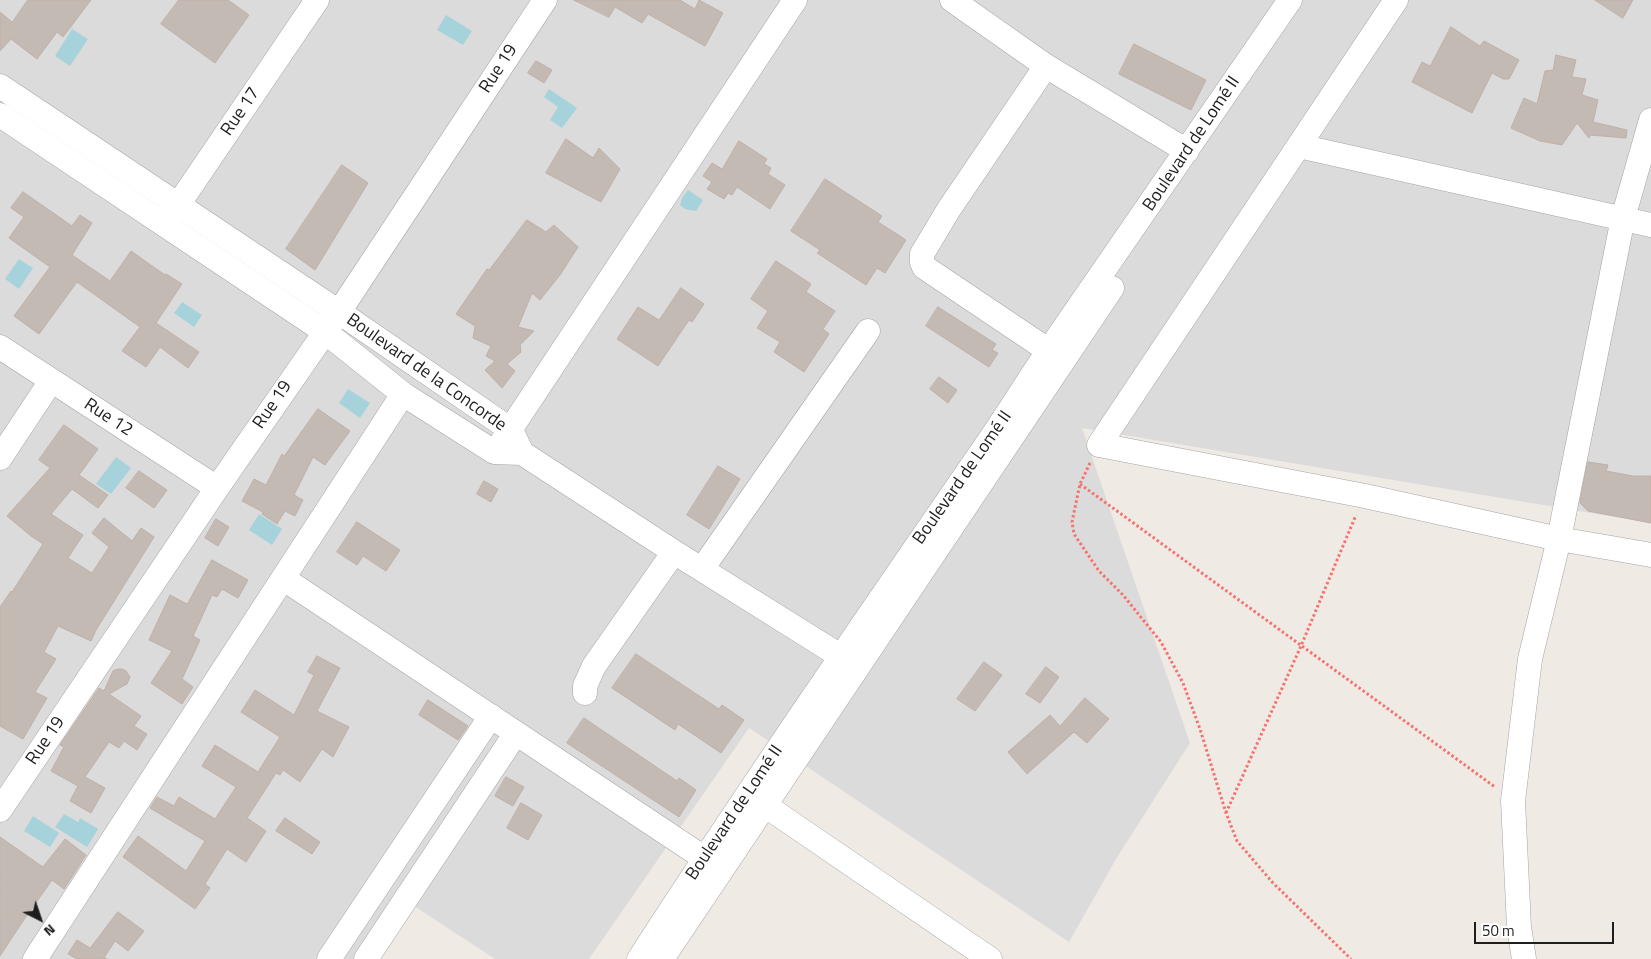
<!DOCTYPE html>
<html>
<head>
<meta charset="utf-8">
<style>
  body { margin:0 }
  #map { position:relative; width:1651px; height:959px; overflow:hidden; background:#efeae4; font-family:"Titillium Web",sans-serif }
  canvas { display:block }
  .north { position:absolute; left:15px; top:894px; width:50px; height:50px; -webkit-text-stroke:4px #fff; paint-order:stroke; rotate:139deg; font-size:14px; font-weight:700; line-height:20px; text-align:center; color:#1e1e1e }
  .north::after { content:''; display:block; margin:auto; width:18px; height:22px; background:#1e1e1e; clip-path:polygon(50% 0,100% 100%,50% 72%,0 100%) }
  .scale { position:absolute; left:1474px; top:922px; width:140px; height:22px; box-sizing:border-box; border:2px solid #1e1e1e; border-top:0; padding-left:6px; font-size:15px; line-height:18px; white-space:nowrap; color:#1e1e1e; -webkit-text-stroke:4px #fff; paint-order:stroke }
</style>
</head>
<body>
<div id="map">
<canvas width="1651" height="959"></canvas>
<div class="north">N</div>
<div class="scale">50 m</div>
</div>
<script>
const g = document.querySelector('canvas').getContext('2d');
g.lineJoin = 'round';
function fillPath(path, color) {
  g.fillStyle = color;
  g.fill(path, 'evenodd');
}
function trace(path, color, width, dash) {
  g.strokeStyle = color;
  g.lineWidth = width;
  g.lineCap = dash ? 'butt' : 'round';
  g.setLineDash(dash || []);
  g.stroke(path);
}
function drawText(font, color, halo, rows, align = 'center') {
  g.font = font + ' "Titillium Web",sans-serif';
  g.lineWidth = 5;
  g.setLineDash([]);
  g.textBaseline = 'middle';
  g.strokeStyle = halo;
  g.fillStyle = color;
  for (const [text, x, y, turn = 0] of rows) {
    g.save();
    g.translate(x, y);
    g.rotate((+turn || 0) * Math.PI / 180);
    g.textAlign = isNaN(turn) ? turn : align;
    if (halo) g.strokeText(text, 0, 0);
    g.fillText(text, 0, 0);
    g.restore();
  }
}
fillPath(new Path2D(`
  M0,0h1651v523l-569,-95 108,315 -74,116 -47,83 -320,-214 -160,231h-94l-87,-57 -38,57h-370z`), '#dcdbdb');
fillPath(new Path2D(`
  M446,15l26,16 -9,14 -26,-15z
  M72,29l16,10 -18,27 -15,-10z
  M549,89l28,19 -15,20 -12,-8 8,-13 -14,-10z
  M688,190l15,10 -7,11 -11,-2 -5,-4 2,-7z
  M19,259l14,9 -14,21 -14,-10z
  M182,302l20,13 -8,12 -20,-14z
  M348,389l22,14 -10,15 -21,-15z
  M116,457l15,11 -20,26 -15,-10z
  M259,514l23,15 -10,16 -23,-15z
  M64,814l14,8 2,-4 18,11 -11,18 -32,-20z
  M33,816l26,17 -9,14 -26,-16z`), '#a6d3db');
const building = new Path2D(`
  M28,0h63l-28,37 -6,-5 -20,27 -26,-20 -11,12v-39l12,10z
  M179,0h49l21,15 -34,48 -54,-39z
  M574,0h106l15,9 4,-9 24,13 -18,33 -57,-32 -6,9 -27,-16 -6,10z
  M1595,0h38l-10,18z
  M1451,27l29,19 4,-5 35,19 -10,19h-6l-11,-6 -20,40 -60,-31 10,-20 8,4z
  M1134,44l72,36 -15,30 -72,-36z
  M1556,55l20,5 -4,17 14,2 -4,16 16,5 -5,22 34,8 -1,8 -36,-3 -1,3 -12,-15 -15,22 -22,-4 -29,-13 13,-30 13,6 8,-33 8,-1z
  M536,61l16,9 -8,13 -16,-10z
  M566,139l27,19 6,-10 21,21 -19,33 -55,-29z
  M739,141l28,18 -3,5 7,4 -3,6 17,11 -15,24 -33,-22 -5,8 -4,-2 -4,6 -17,-10 5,-7 -9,-6 9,-13 10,6z
  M342,165l26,18 -53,87 -29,-21z
  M825,179l57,37 -4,6 28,18 -21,33 -8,-5 -11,17 -49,-32 3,-3 -29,-19z
  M23,192l49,34 8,-11 12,8 -20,32 38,26 21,-30 34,24 1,-1 16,10 -26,39 43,29 -11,16 -28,-21 -14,20 -24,-16 18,-24 -63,-45 -38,52 -25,-18 36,-49 -41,-29 15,-21 -13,-9z
  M527,220l19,12 8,-7 24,22 -18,28 -20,25 -8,-7 -14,34 16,4 -14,14 1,7 -14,12 8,7 -13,17 -17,-18 10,-9 -9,-5 5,-10 -18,-8 2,-12 -19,-12 31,-45 2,1z
  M776,261l35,23 -5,8 29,19 -12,18 6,5 -25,38 -30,-20 6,-10 -23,-14 11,-17 -17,-12z
  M681,288l23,16 -12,18 -3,-2 -31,46 -41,-27 21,-32 21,13z
  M938,307l58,37 -4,6 6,3 -9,14 -63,-41z
  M939,377l18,13 -9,13 -18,-14z
  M318,409l32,22 -25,34 -12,-8 -19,38 9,5 -8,16 -10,-5 -8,13 -15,-10 1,-2 -21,-11 12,-22 12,6 16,-31 2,2z
  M64,425l34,24 -19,26 29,20 -10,13 -26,-19 -21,25 32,21 -15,23 24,15 17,-26 -17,-14 12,-15 28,23 9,-13 13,9 -58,93 -5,11 -33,-15 -14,26 12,7 -21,33 12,6 -24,41 -23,-13v-119l11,-16 1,1 31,-48 -12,-8 -24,-20 43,-48 -11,-8z
  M1588,462l20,3 -2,6 27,5h18v47l-63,-12 -8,-8z
  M718,466l22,13 -31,50 -22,-14z
  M139,471l28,19 -13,18 -28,-20z
  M484,481l14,8 -7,13 -14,-8z
  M216,519l13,8 -11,19 -13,-8z
  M357,522l43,28 -14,21 -23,-15 -6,9 -20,-13z
  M212,560l36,20 -10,18 -16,-9 -5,8 -5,-2 -19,41 7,4 -18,39 11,8 -11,17 -31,-21 21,-32 -23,-11 21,-45 17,9z
  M636,654l83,55 3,-4 22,15 -23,33 -43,-29 -3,6 -63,-42z
  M317,656l23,12 -23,43 32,16 -16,30 -11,-8 -22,33 -17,-12 -3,5 -4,-2 -29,45 19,13 -20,31 -19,-13 -22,35 5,4 -15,21 -72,-52 15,-21 48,35 19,-30 -55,-33 7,-11 17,9 5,-9 36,22 21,-32 -34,-21 13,-21 43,27 22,-35 -39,-25 14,-22 39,25 20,-40 -6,-3z
  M984,662l18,13 -27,36 -18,-12z
  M1046,667l13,10 -19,26 -14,-9z
  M118,669h4l4,2 4,6 -3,7 -18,10 32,22 -7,10 13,8 -10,16 -13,-9 -5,7 -10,-6 -24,35 20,11 -14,25 -21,-12 8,-15 -27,-15 13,-24 -4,-2 39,-57 5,3 9,-20z
  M1085,698l24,21 -22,24 -13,-11 -47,42 -19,-22 42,-37 10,11z
  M428,700l40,26 -10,14 -39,-25z
  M584,718l93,63 2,-3 17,12 -17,27 -112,-74z
  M506,777l18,10 -11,19 -18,-10z
  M521,803l21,12 -14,25 -21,-12z
  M285,818l35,24 -8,12 -36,-23z
  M0,837l43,30 22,-28 21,16 -22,34 -12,-9 -27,38 -25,38z
  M118,912l26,19 -16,20 -13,-10 -11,17 3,1h-30l-9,-5 9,-14 13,8z`);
fillPath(building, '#c3bab4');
trace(building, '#c0b0a7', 1);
const minor = new Path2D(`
  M952,0l94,66 141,85
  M1396,0l-297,445 266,51 194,43 92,16
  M1046,66l-97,143 -27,45v8l2,5 137,92
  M0,86l339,226 172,118 11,23 152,99 179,112
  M0,115l324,216 79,63 91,58 28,1
  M1299,146l352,79
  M168,217l10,-12 139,-205
  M0,347l217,141
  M502,442l293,-442
  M0,458l51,-77
  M702,569l166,-238
  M284,579l420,279
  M585,693v-7l9,-20 80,-114
  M751,798l15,8 224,153
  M0,810l217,-322 122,-176 206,-312
  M35,959l368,-565
  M329,959l162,-243
  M366,959l150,-226
  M639,959c114,-176 233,-348 352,-521 20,-29 38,-59 58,-88 80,-117 161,-233 241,-350
  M662,959l450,-671
  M1524,959l-5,-32 -6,-126 17,-142 29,-120 64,-321 28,-98`);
trace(minor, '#a5a5a5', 25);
trace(new Path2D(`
  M1090,463l-10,21 -8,38 2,12 25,37 24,24 38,47 22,41 17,46 26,84 11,28 36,42 78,76
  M1080,484l415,303
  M1226,813l75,-167 55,-131`), '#f5736e', 3, [2.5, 2.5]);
trace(minor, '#fff', 24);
drawText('18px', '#1e1e1e', '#fff', [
  ["Rue 19",499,69,-57],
  ["Rue 17",241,112,-56],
  ["Boulevard de Lomé II",1192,144,-56],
  ["Boulevard de la Concorde",426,373,35],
  ["Rue 19",273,405,-56],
  ["Rue 12",108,418,33],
  ["Boulevard de Lomé II",963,478,-55],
  ["Rue 19",46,741,-56],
  ["Boulevard de Lomé II",735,813,-56]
]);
</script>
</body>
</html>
